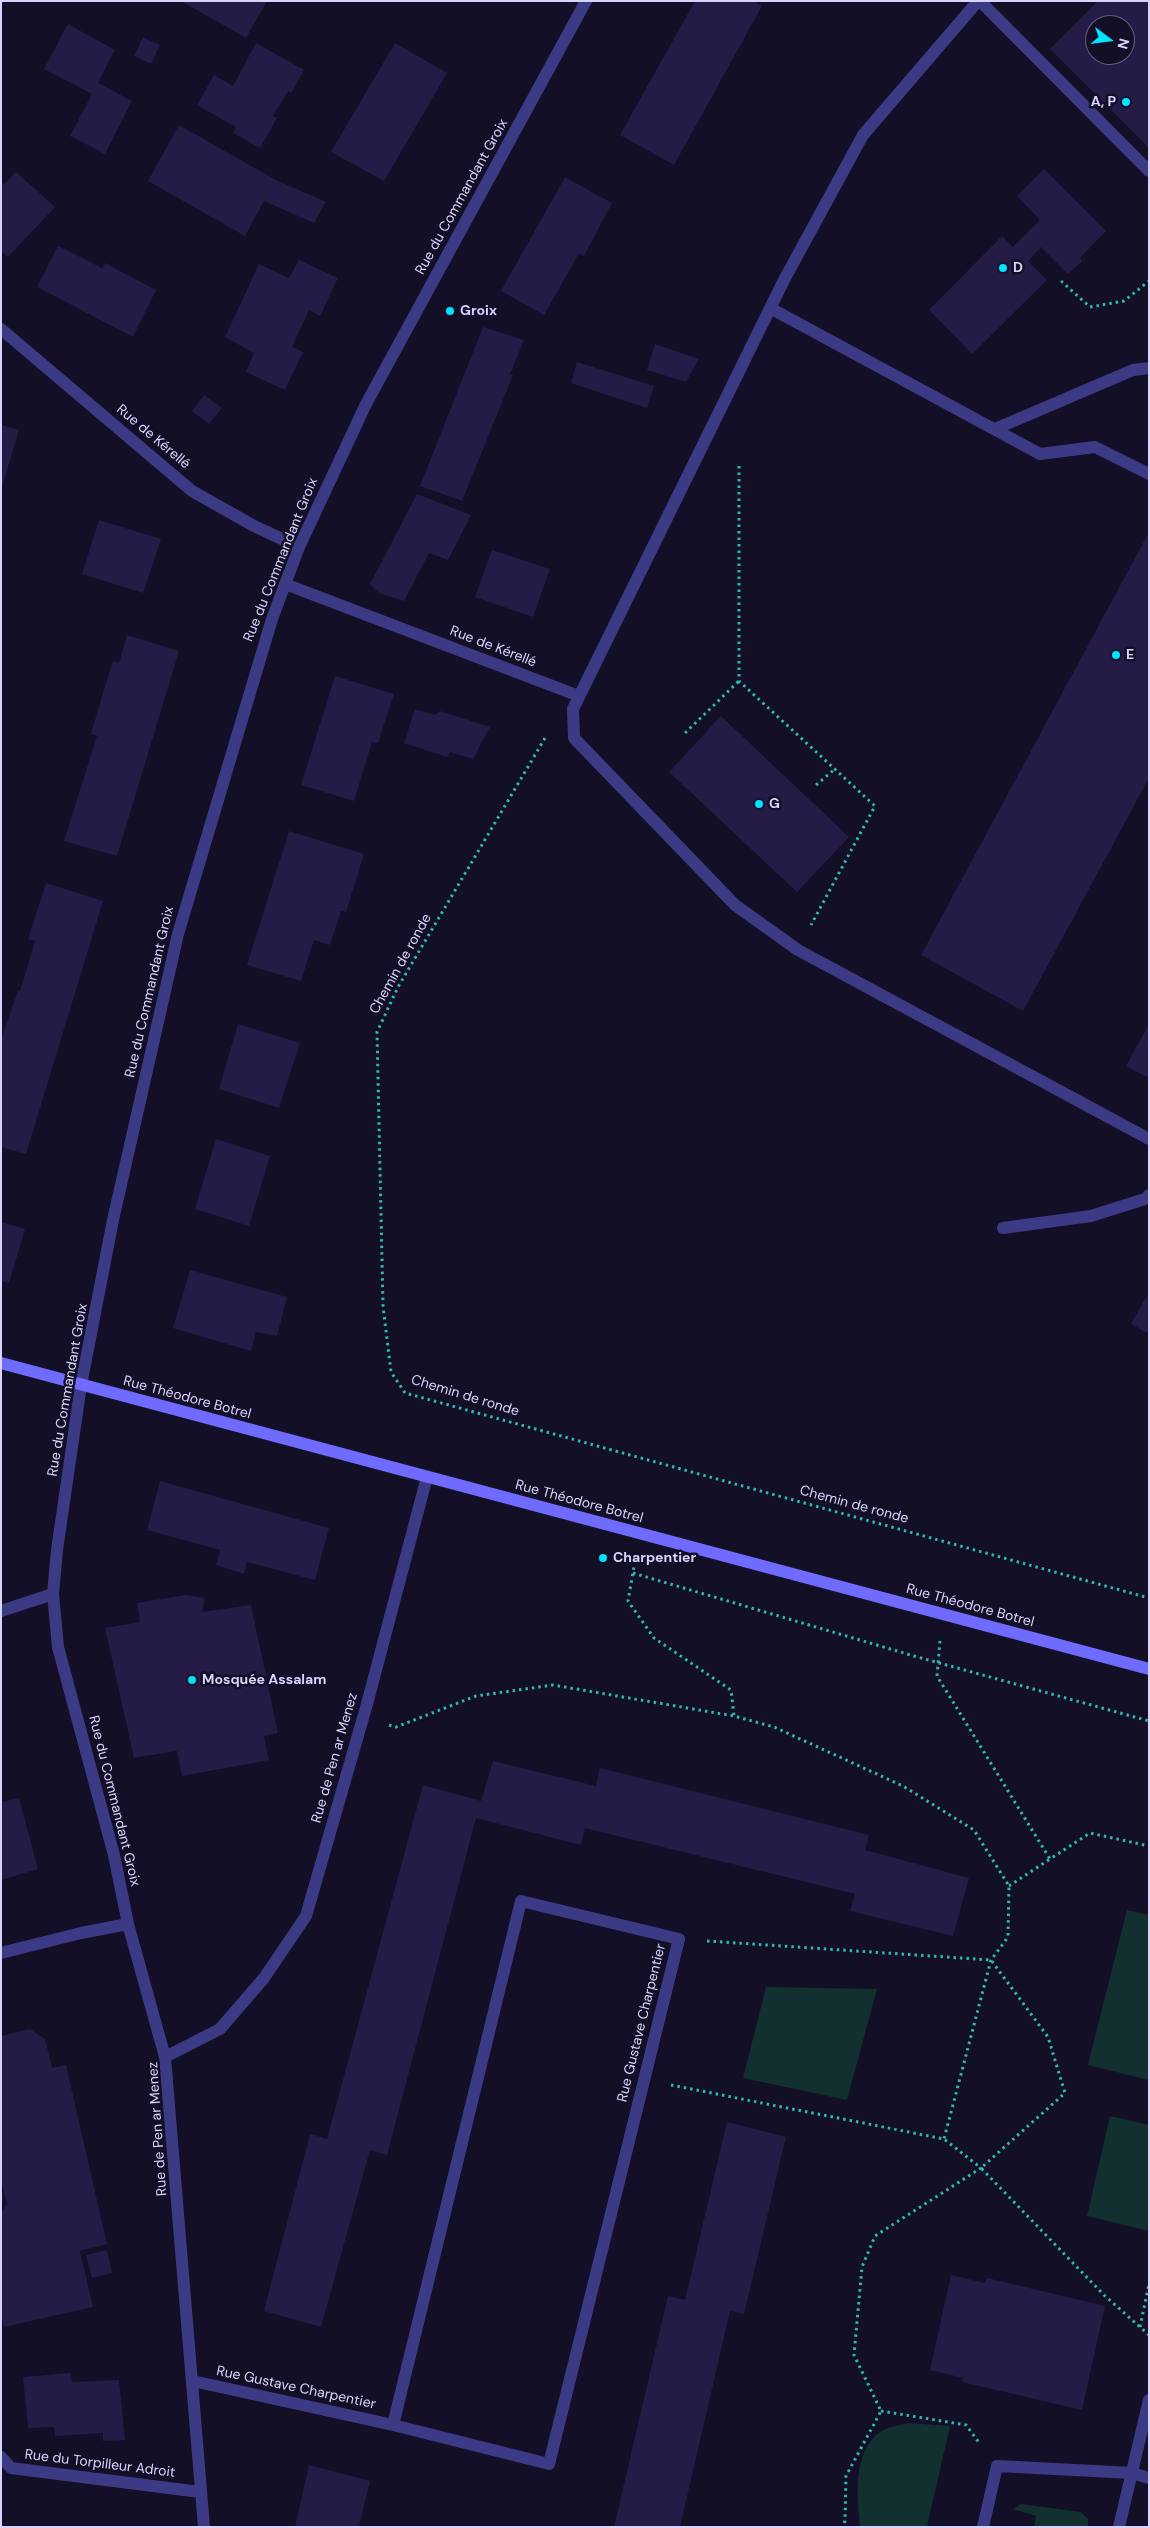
<!DOCTYPE html>
<html>
<head>
<meta charset="utf-8">
<style>
  body { margin:0 }
  #map { position:relative; width:1150px; height:2528px; overflow:hidden; background:#130f26; font-family:"DM Sans",sans-serif }
  canvas { display:block }
  .frame { position:absolute; inset:0; border:2px solid #d9d4ff; pointer-events:none }
  .north { position:absolute; left:1085px; top:15px; width:50px; height:50px; box-sizing:border-box; background:#130f26; border:1px solid #625e7d; border-radius:50%; rotate:105deg; font-size:14px; font-weight:700; line-height:20px; text-align:center; color:#d9d4ff }
  .north::after { content:''; display:block; margin:auto; width:18px; height:22px; background:#00e5ff; clip-path:polygon(50% 0,100% 100%,50% 72%,0 100%) }
</style>
</head>
<body>
<div id="map">
<canvas width="1150" height="2528"></canvas>
<div class="frame"></div>
<div class="north">N</div>
</div>
<script>
const g = document.querySelector('canvas').getContext('2d');
g.lineJoin = 'round';
function fillPath(path, color) {
  g.fillStyle = color;
  g.fill(path, 'evenodd');
}
function trace(path, color, width, dash) {
  g.strokeStyle = color;
  g.lineWidth = width;
  g.lineCap = dash ? 'butt' : 'round';
  g.setLineDash(dash || []);
  g.stroke(path);
}
function drawText(font, color, halo, rows, align = 'center') {
  g.font = font + ' "DM Sans",sans-serif';
  g.lineWidth = 5;
  g.setLineDash([]);
  g.textBaseline = 'middle';
  g.strokeStyle = halo;
  g.fillStyle = color;
  for (const [text, x, y, turn = 0] of rows) {
    g.save();
    g.translate(x, y);
    g.rotate((+turn || 0) * Math.PI / 180);
    g.textAlign = isNaN(turn) ? turn : align;
    if (halo) g.strokeText(text, 0, 0);
    g.fillText(text, 0, 0);
    g.restore();
  }
}
fillPath(new Path2D(`
  M1127,1910l22,5v165l-61,-15z
  M766,1987l111,2 -30,111 -104,-22z
  M1110,2116l39,9v106l-62,-15z
  M909,2423l41,3 -23,101h-67c-3,-29 -8,-75 20,-95 7,-5 20,-7 29,-9z
  M1021,2504l60,8 7,7v8h-54l2,-11 -23,-7z`), '#12302f');
fillPath(new Path2D(`
  M181,1h86l-21,37z
  M695,1h58l9,5 -88,159 -54,-30z
  M1098,1h51v147l-99,-99zM1095,25h30v30h-30z
  M68,24l47,26 -17,33 34,18 -27,53 -35,-18 22,-42 -48,-25z
  M143,37l17,8 -9,19 -17,-8z
  M256,43l48,27 -13,23 -3,-2 -15,25 4,2 -17,30 -27,-15 3,-6 -39,-22 17,-30 19,11z
  M395,43l52,30 -63,108 -53,-29z
  M179,125l97,55 50,22 -12,21 -50,-22 -19,35 -97,-55z
  M1044,169l62,62 -26,27 2,3 -14,13 -27,-27 -13,14 19,19 -75,74 -43,-44 73,-74 11,11 27,-27 -23,-24z
  M16,172l39,35 -47,50 -7,-6v-69l3,2z
  M565,177l47,26 -28,53 -5,-3 -35,62 -43,-24z
  M58,246l44,22 3,-5 51,27 -23,47 -96,-50z
  M299,260l39,18 -18,38 -11,-6 -17,37 11,5 -18,38 -39,-18 8,-19 -29,-16 34,-73 30,14z
  M483,327l41,13 -14,34 3,1 -51,126 -42,-15z
  M655,344l44,15 -13,23 -39,-12z
  M577,362l77,24 -7,22 -76,-25z
  M204,395l18,13 -13,16 -17,-13z
  M1,425l18,5 -17,57h-1z
  M417,494l54,21 -23,45 -19,-7 -25,48 -25,-8 -9,-9z
  M99,520l62,19 -18,54 -61,-19z
  M1149,532v246l-126,233 -102,-56z
  M492,550l58,19 -17,48 -58,-20z
  M127,635l52,16 -62,205 -53,-15 33,-105 -6,-2 14,-48 8,-25 6,2z
  M335,676l59,18 -16,49 -6,-1 -18,59 -53,-16z
  M415,709l20,6 5,-4 50,16 -17,32 -23,-7 -3,5 -43,-14z
  M721,716l128,121 -52,55 -128,-120z
  M289,831l75,23 -18,58 -5,-1 -11,34 -16,-5 -13,41 -54,-16z
  M46,883l57,18 -77,253 -25,-7v-108l17,-48h2l15,-50 -7,-2z
  M238,1024l62,19 -21,65 -60,-19z
  M1149,1024v54l-23,-12z
  M216,1139l54,17 -21,70 -54,-17z
  M1,1222l24,7 -16,54 -8,-2z
  M190,1270l97,27 -10,39 -21,-4 -5,19 -78,-23z
  M1146,1297l3,1v36l-18,-10z
  M160,1481l169,47 -14,52 -68,-18 -3,12 -28,-9 4,-15 -73,-20z
  M185,1595l20,3 -3,14 49,-7 27,128 -14,3 5,24 -87,16 -5,-25 -43,7 -29,-130 35,-6 -3,-19z
  M493,1761l103,25 4,-18 269,67 -4,15 104,28 -16,58 -103,-25 5,-17 -270,-66 -4,17 -105,-27 -89,337 -17,-5 -49,177 -57,-16 46,-177 17,5 96,-354 58,16z
  M19,1798l19,71 -37,11v-78z
  M30,2029l15,10 7,29 14,-3 41,179 -27,7 13,56 -89,20 -3,-13v-100l6,-10 -6,-24v-144z
  M727,2122l59,15 -42,177 -14,-3 -50,216h-66l54,-231 17,4z
  M107,2250l5,23 -20,5 -6,-23z
  M951,2275l34,8 2,-5 118,28 -23,104 -120,-28 1,-4 -33,-8z
  M71,2373l1,9 47,-2 6,60 -22,1v-8l-48,3 -1,-9 -26,1 -5,-51z
  M309,2465l61,16 -11,46h-64z`), '#241b47');
trace(new Path2D(`
  M1061,281l29,26 34,-6 25,-20
  M739,466v215l136,125 -64,119
  M685,733l54,-52
  M545,738l-147,249 -21,45 6,274 8,66 14,21 744,205
  M816,785l19,-16
  M635,1561l-7,40 26,37 77,52 3,26
  M633,1573l281,83 235,65
  M940,1641l-3,35 113,183 40,-26 59,13
  M389,1725l7,2 80,-31 77,-11 181,31 40,11 129,59 71,44 35,56 -1,51 -17,23 -47,179
  M1009,1886l41,-27
  M707,1941l284,19 57,77 17,56 -84,75 123,127 45,40
  M671,2085l273,54 37,29 -106,68 -13,31 -8,88 27,56 -35,65 -1,45 -3,6
  M1140,2327l9,-43
  M881,2411l85,14 14,19`), '#2fb8b0', 3, [2.5, 4]);
trace(new Path2D(`
  M978,1l-115,134 -79,145 -211,429 1,29 161,167 63,45 351,189
  M980,1l169,170
  M770,308l270,146 55,-7 54,27
  M995,429l138,-59 16,-2
  M1003,1228l88,-12 54,-17 4,-4`), '#3d3a85', 12);
trace(new Path2D(`
  M1,329l191,162 62,35 45,21
  M285,584l294,112
  M1,1611l52,-17
  M1,1953l80,-20 47,-9
  M165,2057l55,-28 44,-51 42,-62 61,-212 60,-227
  M193,2381l200,44 128,-524 158,38 -130,525 -156,-39
  M1,2457l10,11 189,24
  M204,2527l-39,-470 -37,-133 -14,-69 -56,-208 -5,-53 4,-44 24,-165 32,-165 65,-286 94,-315 27,-72 67,-143 220,-403
  M983,2527l14,-61 135,7 17,5
  M1119,2527l30,-127`), '#3d3a85', 12);
trace(new Path2D(`
  M1,1363l1148,306`), '#6f6bff', 12);
for (const [x, y, r, color] of [
  [1126,102,5,"#00e5ff"],
  [1003,268,5,"#00e5ff"],
  [450,311,5,"#00e5ff"],
  [1116,655,5,"#00e5ff"],
  [759,804,5,"#00e5ff"],
  [603,1558,5,"#00e5ff"],
  [192,1680,5,"#00e5ff"]
]) {
  const dot = new Path2D();
  dot.arc(x, y, r, 0, 2 * Math.PI);
  g.fillStyle = color;
  g.fill(dot);
  trace(dot, '#130f26', 2);
}
drawText('bold 14px', '#d9d4ff', '#130f26', [
  ["A, P",1116,102,"right"],
  ["D",1013,268],
  ["Groix",460,311],
  ["E",1126,655],
  ["G",769,804],
  ["Charpentier",613,1558],
  ["Mosquée Assalam",202,1680]
], 'left');
drawText('14px', '#d9d4ff', '#130f26', [
  ["Rue du Commandant Groix",462,197,-61],
  ["Rue de Kérellé",153,437,40],
  ["Rue du Commandant Groix",281,560,-68],
  ["Rue de Kérellé",493,647,21],
  ["Chemin de ronde",401,964,-61],
  ["Rue du Commandant Groix",150,992,-77],
  ["Rue du Commandant Groix",68,1390,-80],
  ["Chemin de ronde",465,1396,17],
  ["Rue Théodore Botrel",187,1398,15],
  ["Rue Théodore Botrel",579,1502,15],
  ["Chemin de ronde",854,1505,15],
  ["Rue Théodore Botrel",970,1606,15],
  ["Rue de Pen ar Menez",335,1758,-74],
  ["Rue du Commandant Groix",114,1801,76],
  ["Rue Gustave Charpentier",642,2023,-76],
  ["Rue de Pen ar Menez",158,2129,-94],
  ["Rue Gustave Charpentier",296,2388,12],
  ["Rue du Torpilleur Adroit",100,2464,7]
]);
</script>
</body>
</html>
